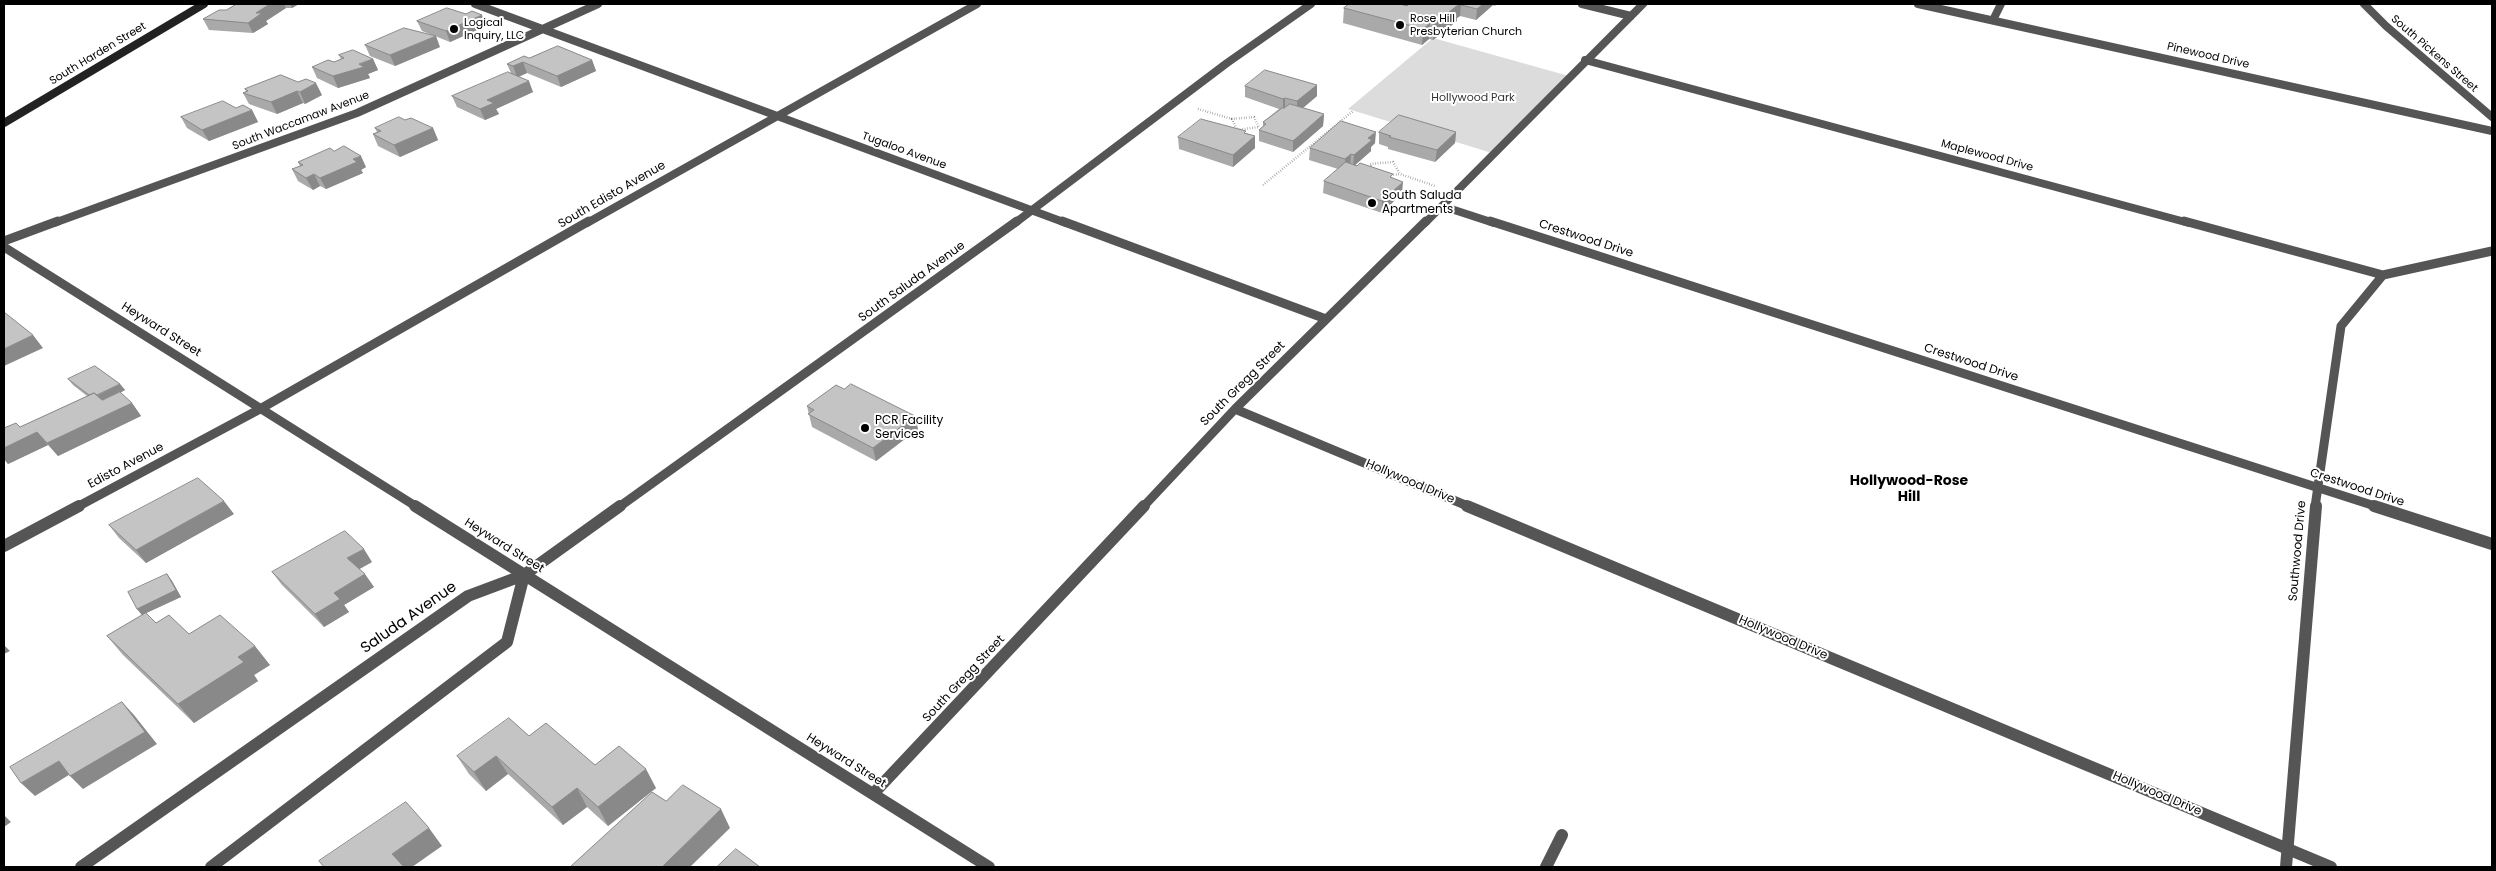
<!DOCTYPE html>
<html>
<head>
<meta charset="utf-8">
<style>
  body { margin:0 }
  #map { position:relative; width:2496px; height:871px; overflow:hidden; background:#fff; font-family:Poppins,sans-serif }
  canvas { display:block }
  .frame { position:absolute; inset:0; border:5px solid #000; pointer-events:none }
</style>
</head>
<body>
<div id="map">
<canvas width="2496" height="871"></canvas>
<div class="frame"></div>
</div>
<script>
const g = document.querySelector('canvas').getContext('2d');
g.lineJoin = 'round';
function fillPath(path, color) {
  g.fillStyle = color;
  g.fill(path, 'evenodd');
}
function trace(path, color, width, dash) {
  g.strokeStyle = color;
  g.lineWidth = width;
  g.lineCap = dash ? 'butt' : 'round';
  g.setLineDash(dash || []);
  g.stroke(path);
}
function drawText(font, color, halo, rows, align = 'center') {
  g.font = font + ' Poppins,sans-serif';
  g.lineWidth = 4;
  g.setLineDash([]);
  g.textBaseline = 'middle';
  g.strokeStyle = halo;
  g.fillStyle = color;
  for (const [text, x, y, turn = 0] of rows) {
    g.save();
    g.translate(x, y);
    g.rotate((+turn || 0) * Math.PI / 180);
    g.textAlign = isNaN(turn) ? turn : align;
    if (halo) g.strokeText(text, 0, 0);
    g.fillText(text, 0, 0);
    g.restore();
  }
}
fillPath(new Path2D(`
  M1433,38l136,38 -77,77 -144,-44z`), '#dcdcdc');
trace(new Path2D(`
  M1198,109l34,10
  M1254,117l5,10 -22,3 -5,-11z
  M1374,170l-4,-6 23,-2 7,12
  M1391,175l9,-1 35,12
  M1263,185l90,-74`), '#777', 2.5, [0.5, 2]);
trace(new Path2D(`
  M1546,867l16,-32`), '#555', 12);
trace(new Path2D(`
  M475,4l591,219
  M1582,4l49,12
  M1918,4l574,127
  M2364,4l22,22 106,91
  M1993,20l8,-16
  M1585,60l604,163
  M1442,206l52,17
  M54,223l303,-110 241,-109
  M587,223l390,-219
  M1015,223l212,-160 84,-59
  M1425,223l218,-219`), '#555', 8);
trace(new Path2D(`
  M1062,221l264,98
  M1490,221l888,286
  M2184,221l199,54
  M4,241l54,-20
  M4,247l413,260
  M1235,409l235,98
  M77,507l183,-98 329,-188
  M619,507l398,-286
  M1143,507l92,-98 191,-188
  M2315,507l26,-181 42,-51 109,-24`), '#555', 9);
trace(new Path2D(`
  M415,506l574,361
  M1467,506l864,361
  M2374,506l118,38
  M4,546l75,-40
  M873,794l271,-288
  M81,867l387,-271 56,-21 96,-69
  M211,867l296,-225 17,-67
  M2286,867l30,-361`), '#555', 12);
trace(new Path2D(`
  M4,123l200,-119`), '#222', 8);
fillPath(new Path2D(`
  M237,4h62l-7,4h-6l-20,13 2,3 -15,9 -44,-3 -6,-11 23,-9z
  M1349,4h148l-2,2 -2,-1 -17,15 -16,-4 -3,2v3l-24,19 -4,-1 -7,6 -79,-22 1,-15z
  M466,14l20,12 -36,16 -28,-11 -5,-10z
  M365,45l75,2 -45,19 -25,-10z
  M339,55l34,4 5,11 -10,4 2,4 -32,10 -21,-10 -5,-11 22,-5 7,-3z
  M529,58l63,2 4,11 -35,16 -34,-14 -8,4 14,15 -37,17 3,5 -14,6 -28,-13 -5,-11 59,-23 -4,-9z
  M281,75l41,20 -17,9 -2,-1 -26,11 -28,-10 -6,-11 3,-2 -1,-2z
  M1317,85v11l-14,12 21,6 -1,12 -30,26 -34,-11v-11l4,-4v-4l16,-13 -34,-12v-11z
  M252,110l6,12 -49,19 -22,-13 -6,-11z
  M405,120l28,8 5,12 -38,17 -22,-11 -5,-12 4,-2 -2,-4z
  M1379,132h77l-1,11 -20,19 -47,-13v-2l-9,-3z
  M1246,133l9,3v12l-22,19 -54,-18 -1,-12z
  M1375,143l-4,4v4l-16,14 38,13 9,15 -20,20 -59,-20 1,-12 14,-12 -29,-9 1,-12z
  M298,162l68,5 -5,3 2,3 -37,16 -6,-3 -7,4 -15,-9 -6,-12 8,-3z
  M68,379l52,5 5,6 -5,3 12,10 9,13 -83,40 -10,-11 -40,19 -4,-5v-31l16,-1 67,-31 -14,-11z
  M807,406l111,23 -42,32 -64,-34z
  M234,514l-88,49 -27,-25 -10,-13z
  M372,562l-13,7 15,18 -30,18 5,7 -25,15 -42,-42 -10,-13z
  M167,574l5,7 9,16 -35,16 10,10 33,11 81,31 -16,10 4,6 -64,42 -71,-68 -16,-19 35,-21 -5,-6z
  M529,736l66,29 61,23 -48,38 -21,-19 -24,18 -55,-51 -22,17 -17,-17 -12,-18z`), '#a9a9a9');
fillPath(new Path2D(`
  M270,4h14l2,4 -20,13 2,3 -15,9 -5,-10 8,-10z
  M290,4h9l-7,4z
  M1456,4h12l-7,1 -1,11 -3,2v3l-24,19 1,-16z
  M1483,4h10v1l-17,15 1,-11z
  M482,15l4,11 -36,16 -4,-11z
  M1430,23l-1,16 -7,6 1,-16z
  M436,36l4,11 -45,19 -5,-11z
  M373,59l5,11 -10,4 2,4 -32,10 -5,-12z
  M592,60l4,11 -35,16 -4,-11z
  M523,62l4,11 -10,4 -4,-11z
  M529,81l4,11 -37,17 3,5 -14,6 -5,-11 7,-9z
  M316,83l6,12 -17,9 -5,-12z
  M1317,85v11l-20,17v-12z
  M297,91l6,12 -26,11 -6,-12z
  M1285,98v11l-2,2v-12z
  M252,110l6,12 -49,19 -7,-11z
  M1324,114l-1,12 -30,26v-11z
  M433,128l5,12 -38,17 -6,-12z
  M1376,132l-1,11 -4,4v4l-18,16 1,-12 14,-17z
  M1456,132l-1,11 -20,19 2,-12z
  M1255,136v12l-22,19v-12z
  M1351,154l-1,12 -5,5v-12z
  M361,156l5,11 -5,3 2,3 -37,16 -6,-11 33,-19z
  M314,174l6,12 -7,4 -7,-12z
  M1403,182l-1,11 -20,20v-12z
  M33,335l10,13 -39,18v-17z
  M120,384l5,6 -27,14 -5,-6z
  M132,403l9,13 -83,40 -11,-13z
  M915,416l3,13 -42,32 -3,-13z
  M37,432l11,13 -40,19 -4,-5v-11z
  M224,501l10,13 -88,49 -10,-13z
  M364,549l8,13 -16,9 -9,-13z
  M167,574l5,7 9,16 -39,18 -5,-6z
  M365,574l9,13 -30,18 5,7 -25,15 -9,-13 19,-21z
  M4,645l6,6 -6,3z
  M255,646l15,19 -16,10 4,6 -64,42 -16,-19 60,-47z
  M122,702l12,13 23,29 -74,45 -13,-13z
  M496,756l12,18 -22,17 -12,-19z
  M59,761l13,12 -37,23 -14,-13z
  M646,769l10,19 -48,38 -10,-19z
  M577,788l10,19 -24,18 -11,-18z
  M721,809l9,19 -40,39h-28z
  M4,815l7,7 -7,5z
  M429,828l13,18 -30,21h-9l-11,-13z`), '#898989');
const building = new Path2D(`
  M237,4h33l-14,9h6l-14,10 -45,-4 16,-9h7z
  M1349,4h51l7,2 2,-2h49l-1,1h1l-24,19 -4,-1 -7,6 -79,-21z
  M1461,4h22l-6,5 -16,-4z
  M447,8l19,6 6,-3 10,4 -36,16 -29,-10z
  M404,28l32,8 -46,19 -25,-10z
  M558,46l34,14 -35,16 -34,-14 -10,4 -6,-2 17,-8 5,2z
  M353,50l20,9 -14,5 5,3 -31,9 -21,-9 16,-7 6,2 10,-4 -5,-3z
  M1265,70l52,15 -20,16 -12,-3 -2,1 -38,-13z
  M508,72l21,9 -42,19 7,3 -14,6 -28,-13z
  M281,75l17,7 8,-3 10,4 -16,9 -3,-1 -26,11 -28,-9 5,-2 -3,-2z
  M223,101l13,7 7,-3 9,5 -50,20 -21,-13z
  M1290,104l34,10 -31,27 -34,-11 7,-6 -3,-2 19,-14h2z
  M1399,115l57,17 -19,18 -48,-13 2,-1 -12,-4z
  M399,117l6,3 6,-2 22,10 -39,17 -21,-11 8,-3 -6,-3z
  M1201,119l45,12 -2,2 11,3 -22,19 -55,-18z
  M1341,121l35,11 -8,6 4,2 -18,15 -3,-1 -6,5 -35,-11z
  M344,146l17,10 -8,3 4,3 -37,16 -6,-4 -8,4 -14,-9 11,-4 -5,-3 32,-14 4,3z
  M1346,162l11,4 3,-3 33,11 -3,3 13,5 -21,19 -58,-20z
  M4,312l29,23 -29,14z
  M95,366l25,18 -23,11 -3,-2 -5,2 -21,-16z
  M851,384l64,32 -42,32 -65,-34 6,-4 -7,-4 29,-21 8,4z
  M120,392l12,11 -85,40 -10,-11 -33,16v-20l12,-5 4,4 74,-34 8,7z
  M198,478l26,23 -88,49 -27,-25z
  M345,531l19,18 -17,9 18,16 -31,19 6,6 -25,15 -43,-42z
  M167,574l9,16 -39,19 -9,-17z
  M146,613l10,10 13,-8 20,19 31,-19 35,31 -17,11 6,5 -66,42 -71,-68z
  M122,702l23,30 -75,44 -11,-15 -38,22 -11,-16z
  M509,718l20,18 17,-13 49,42 24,-19 27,23 -48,38 -21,-19 -25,19 -56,-51 -22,16 -17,-16z
  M683,785l38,24 -59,58h-92l82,-75 14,9z
  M406,802l23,26 -37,26 12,13h-80l-5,-6z
  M736,849l24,18h-43z`);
fillPath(building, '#c4c4c4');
trace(building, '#898989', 1);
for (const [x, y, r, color] of [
  [1400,25,5,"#000"],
  [454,29,5,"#000"],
  [1372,203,5,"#000"],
  [865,428,5,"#000"]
]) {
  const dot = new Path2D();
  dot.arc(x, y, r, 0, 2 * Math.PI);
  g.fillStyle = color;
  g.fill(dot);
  trace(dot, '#fff', 2);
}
drawText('11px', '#000', '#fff', [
  ["Rose Hill",1410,19],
  ["Presbyterian Church",1410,32],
  ["Logical",464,23],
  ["Inquiry, LLC",464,36]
], 'left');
drawText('11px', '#000', '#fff', [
  ["South Harden Street",98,54,-31],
  ["South Pickens Street",2434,54,41],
  ["Pinewood Drive",2208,56,13],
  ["South Waccamaw Avenue",301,121,-21],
  ["Tugaloo Avenue",904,151,20],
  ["Maplewood Drive",1987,156,15]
]);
drawText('11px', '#333', '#fff', [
  ["Hollywood Park",1473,98]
]);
drawText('12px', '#000', '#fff', [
  ["South Edisto Avenue",612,195,-30],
  ["Crestwood Drive",1586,239,18],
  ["South Saluda Avenue",912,282,-36],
  ["Heyward Street",161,330,32],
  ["Crestwood Drive",1971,363,18],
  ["South Gregg Street",1243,384,-45],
  ["Edisto Avenue",126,466,-28],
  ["Hollywood Drive",1410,482,23],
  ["Crestwood Drive",2357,488,18],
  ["Heyward Street",504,546,32],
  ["Southwood Drive",2298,551,-85],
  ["Hollywood Drive",1783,638,23],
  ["South Gregg Street",964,679,-47],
  ["Heyward Street",846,761,32],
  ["Hollywood Drive",2157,794,23]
]);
drawText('12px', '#000', '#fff', [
  ["South Saluda",1382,196],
  ["Apartments",1382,210],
  ["PCR Facility",875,421],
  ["Services",875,435]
], 'left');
drawText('bold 14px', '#000', '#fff', [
  ["Hollywood-Rose",1909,481],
  ["Hill",1909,497]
]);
drawText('15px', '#000', '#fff', [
  ["Saluda Avenue",409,618,-35]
]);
</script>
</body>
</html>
